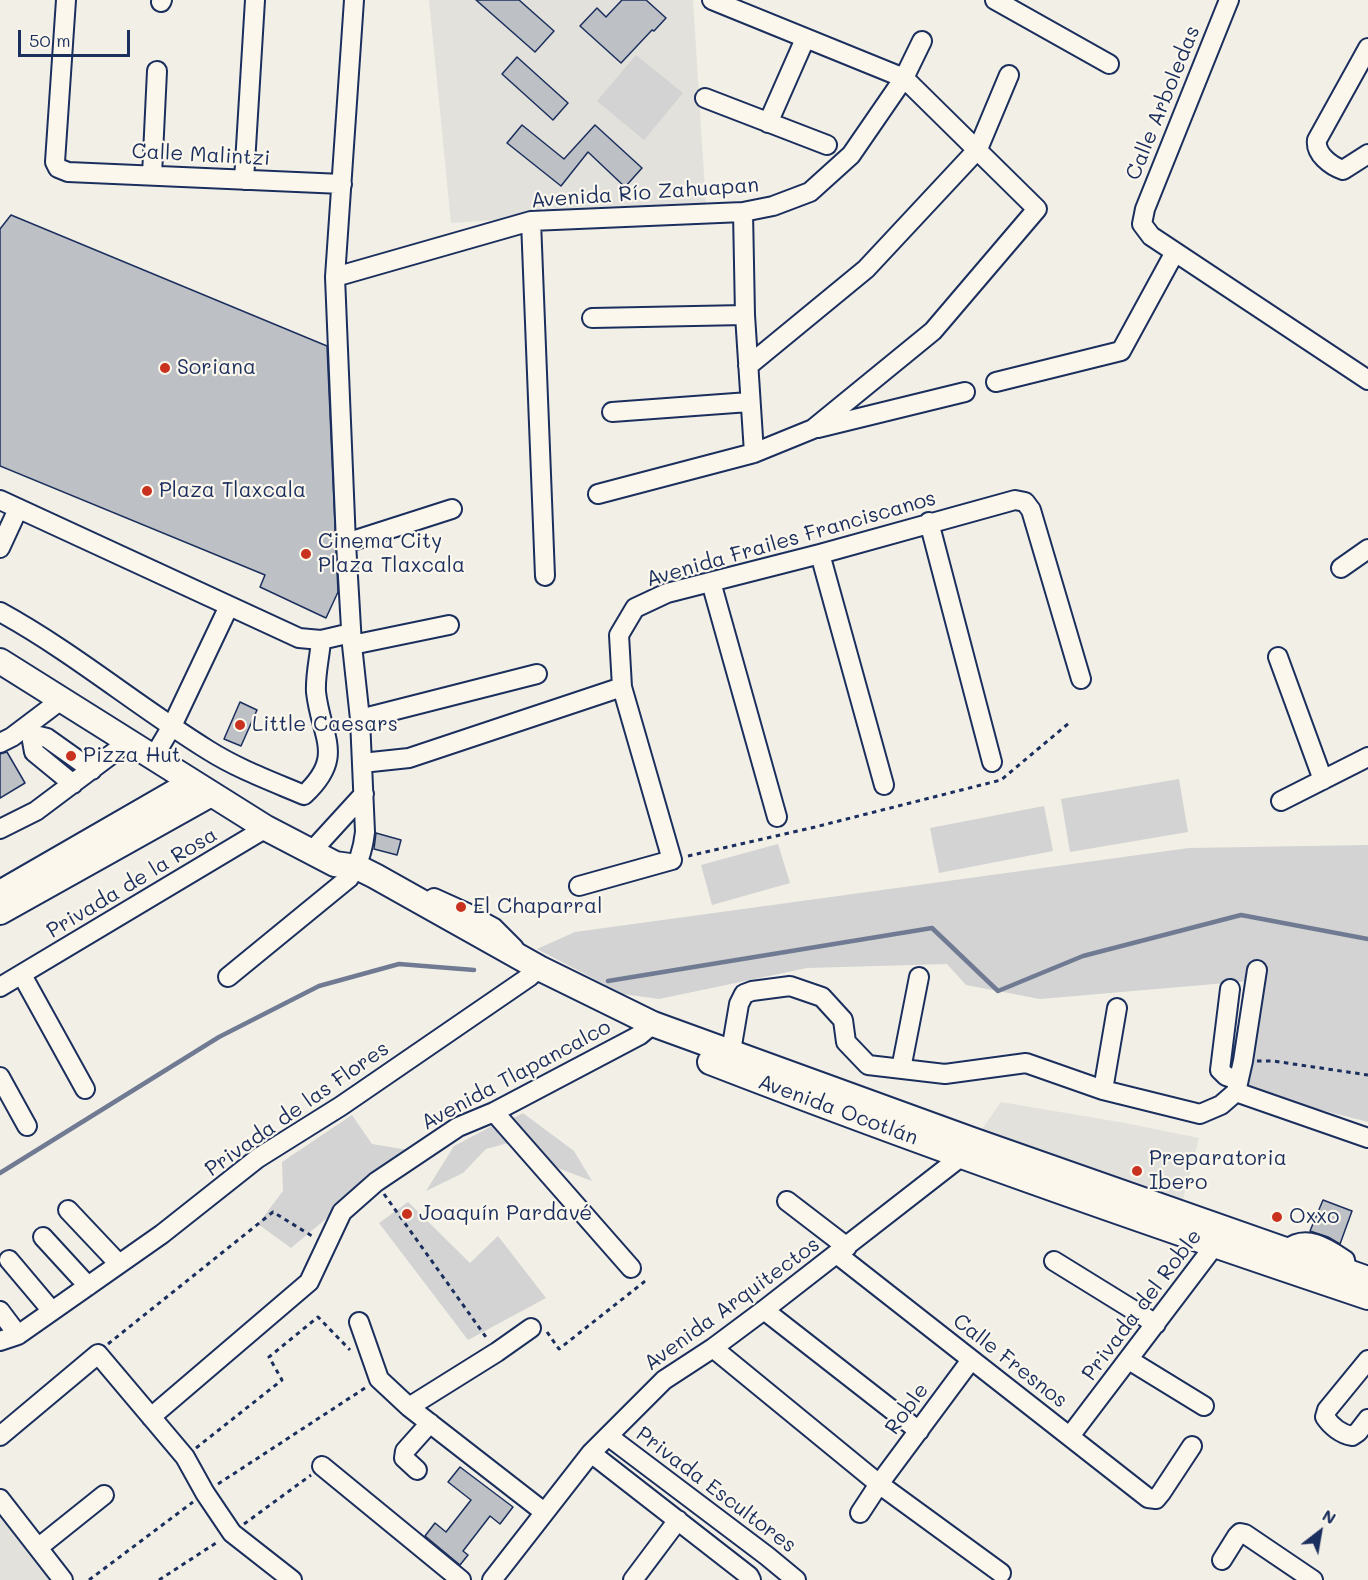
<!DOCTYPE html>
<html>
<head>
<meta charset="utf-8">
<style>
  body { margin:0 }
  #map { position:relative; width:1368px; height:1580px; overflow:hidden; background:#f2efe6; font-family:Mali,sans-serif }
  canvas { display:block }
  .north { position:absolute; left:1290px; top:1502px; width:60px; height:60px; -webkit-text-stroke:4px #fbf7ec; paint-order:stroke; rotate:31deg; font-size:16px; font-weight:700; line-height:24px; text-align:center; color:#1b2f5e }
  .north::after { content:''; display:block; margin:auto; width:21px; height:27px; background:#1b2f5e; clip-path:polygon(50% 0,100% 100%,50% 72%,0 100%) }
  .scale { position:absolute; left:18px; top:30px; width:112px; height:27px; box-sizing:border-box; border:3px solid #1b2f5e; border-top:0; padding-left:8px; font-size:18px; line-height:21px; white-space:nowrap; color:#1b2f5e; -webkit-text-stroke:4px #fbf7ec; paint-order:stroke }
</style>
</head>
<body>
<div id="map">
<canvas width="1368" height="1580"></canvas>
<div class="north">N</div>
<div class="scale">50 m</div>
</div>
<script>
const g = document.querySelector('canvas').getContext('2d');
g.lineJoin = 'round';
function fillPath(path, color) {
  g.fillStyle = color;
  g.fill(path, 'evenodd');
}
function trace(path, color, width, dash) {
  g.strokeStyle = color;
  g.lineWidth = width;
  g.lineCap = dash ? 'butt' : 'round';
  g.setLineDash(dash || []);
  g.stroke(path);
}
function drawText(font, color, halo, rows, align = 'center') {
  g.font = font + ' Mali,sans-serif';
  g.lineWidth = 4.5;
  g.setLineDash([]);
  g.textBaseline = 'middle';
  g.strokeStyle = halo;
  g.fillStyle = color;
  for (const [text, x, y, turn = 0] of rows) {
    g.save();
    g.translate(x, y);
    g.rotate((+turn || 0) * Math.PI / 180);
    g.textAlign = isNaN(turn) ? turn : align;
    if (halo) g.strokeText(text, 0, 0);
    g.fillText(text, 0, 0);
    g.restore();
  }
}
fillPath(new Path2D(`
  M429,0h264l13,206 -255,17z
  M1001,1102l124,21 74,15 -17,65 -204,-68z
  M0,1515l51,65h-51z`), '#e2e1dc');
fillPath(new Path2D(`
  M636,55l47,38 -39,47 -47,-39z
  M1179,779l9,53 -118,20 -9,-53z
  M1044,806l9,45 -114,22 -9,-45z
  M778,844l12,39 -78,22 -11,-40z
  M1368,845v277l-121,-31 14,-111 -221,19 -74,-14 -19,-21 -140,4 -148,31 -36,-5 -86,-45 38,-17 614,-84z
  M523,1113l51,38 18,30 -45,-17 -39,-43z
  M352,1115l20,29 36,6 -117,98 -33,-24 25,-33 -1,-29z
  M496,1124l12,19 -22,6 -23,24 -37,18 28,-45z
  M408,1202l62,61 28,-27 48,62 -78,42 -89,-117z`), '#d2d3d2');
trace(new Path2D(`
  M608,981l324,-53 66,63 85,-35 158,-41 127,24
  M0,1173l219,-136 100,-51 80,-22 75,6`), '#707b93', 4.5);
const building = new Path2D(`
  M476,0h43l35,31 -19,21z
  M622,0h24l20,18 -12,13 -2,-1 -31,33 -41,-37 17,-18 9,9z
  M517,57l51,46 -15,17 -51,-46z
  M522,125l42,34 31,-34 47,43 -17,19 -37,-35 -27,34 -54,-43z
  M11,215l316,131 11,246 -12,26 -66,-31 5,-12 -265,-109v-237z
  M240,702l17,8 -16,36 -17,-7z
  M7,752l18,31 -25,15v-44z
  M376,833l25,7 -4,15 -23,-6z
  M1323,1200l29,11 -12,33 -12,-7 -18,-6z
  M460,1467l53,40 -13,17 -10,-8 -27,35 5,4 -8,10 -35,-29 10,-13 11,9 25,-32 -23,-18z`);
fillPath(building, '#bdc0c4');
trace(building, '#1b2f5e', 1.5);
const minor = new Path2D(`
  M66,0l-11,162 3,6 10,4 274,12
  M995,0l114,64
  M1229,0l-84,209 -3,15 9,12 217,144
  M161,2l1,-2
  M1368,48l-51,92c-2,14 14,26 26,30l25,-16
  M705,98l122,47
  M768,123l37,-84
  M152,175l5,-104
  M244,180l11,-180
  M743,212l2,103 9,138
  M531,221l14,355
  M335,277l196,-56 212,-9 30,-6 37,-14 41,-37 53,-77 18,-37
  M592,318l153,-3
  M748,366l118,-97 112,-120 31,-74
  M996,382l125,-31 54,-99
  M612,412l137,-10
  M818,428l147,-36
  M598,494l156,-41 59,-24 120,-98 104,-122 -133,-131 -192,-78
  M0,500l299,138 22,2 30,-7
  M929,522l63,240
  M346,543l106,-34
  M0,548l18,-39
  M820,554l64,231
  M1341,568l27,-19
  M711,582l66,235
  M0,612c73,40 137,94 208,138 30,19 63,31 96,45 42,-39 17,-57 12,-103 -1,-17 4,-36 5,-52
  M352,645l97,-20
  M1278,657l45,123
  M360,719l177,-45
  M0,743l12,-6 49,-37
  M153,758l19,-32 57,-120
  M362,763l47,-5 213,-71
  M73,784l-39,-32 -2,-11 3,-6 12,3 45,32
  M1281,801l87,-44
  M0,829l36,-18 92,-69
  M311,852l53,-58
  M579,886l93,-26 -50,-173 -3,-52 16,-27 32,-15 153,-39 195,-54 10,2 6,8 50,169
  M434,898l31,14 29,16 20,20
  M22,975l63,114
  M228,977l121,-99c10,-14 14,-28 16,-46l-5,-113 -8,-74 -6,-102 -11,-266 19,-277
  M0,987l266,-159
  M1230,989l-10,81 6,6 12,4
  M1117,1008l-14,82 97,24 21,-9 15,-13 7,-31 14,-91
  M729,1063l10,-59 5,-10 8,-3 38,-5 32,11 21,23 3,22 22,23 77,9 81,-11 77,27
  M901,1069l18,-92
  M0,1077l27,49
  M1236,1092l132,46
  M494,1112l137,156
  M787,1201l60,46
  M68,1210l51,54
  M43,1237l45,49
  M1286,1250c20,-17 41,-2 59,10l2,11
  M838,1255l310,243 8,1 5,-6 31,-47
  M9,1260l43,51
  M1054,1261l102,63
  M764,1310l155,121
  M0,1311l18,24
  M359,1322l20,57 30,28 135,105
  M0,1341l18,-6 144,-101 96,-76 83,-52 188,-129 10,-9
  M713,1348l166,136 122,89
  M1129,1360l75,46
  M1368,1360l-41,50 -2,7c6,9 16,17 27,19l6,-4 10,-13
  M409,1407l88,-55 34,-24
  M151,1417l158,-135 33,-70 34,-30 82,-55 36,-15 146,-77 13,-11
  M0,1436l98,-82 87,103 20,36 27,40 60,47
  M608,1436l159,120 29,24
  M1070,1436l151,-199
  M591,1453l158,123 2,4
  M322,1466l139,114
  M417,1470l-13,-12 1,-7 25,-28
  M0,1499l63,81
  M860,1513l19,-29 92,-124
  M39,1547l65,-52
  M1222,1560l15,-24 3,-3 5,1 68,46
  M492,1580l99,-127 73,-73 49,-32 51,-38 198,-154 4,-7
  M633,1580l45,-60`);
const major = new Path2D(`
  M0,661l266,167 69,36 22,3 18,9 164,92 114,56 319,116 396,139
  M0,893l191,-110
  M0,912l211,-118
  M710,1062c217,84 437,161 658,235`);
trace(minor, '#1b2f5e', 22);
trace(major, '#1b2f5e', 28);
trace(new Path2D(`
  M688,856l127,-29 186,-47 68,-57
  M1257,1061h16l95,14
  M384,1194l104,146
  M547,1332l12,17 85,-67 -4,-4
  M108,1344l165,-132 39,24
  M196,1448l86,-68 -13,-23 49,-40 32,33
  M218,1484l147,-96
  M244,1524l67,-49
  M89,1580l104,-78
  M159,1580l60,-39`), '#1b2f5e', 3, [4.5, 4.5]);
trace(minor, '#fbf7ec', 18);
trace(major, '#fbf7ec', 24);
for (const [x, y, r, color] of [
  [165,368,6,"#c8321e"],
  [147,491,6,"#c8321e"],
  [306,554,6,"#c8321e"],
  [240,725,6,"#c8321e"],
  [71,756,6,"#c8321e"],
  [461,907,6,"#c8321e"],
  [1137,1171,6,"#c8321e"],
  [407,1214,6,"#c8321e"],
  [1277,1217,6,"#c8321e"]
]) {
  const dot = new Path2D();
  dot.arc(x, y, r, 0, 2 * Math.PI);
  g.fillStyle = color;
  g.fill(dot);
  trace(dot, '#fbf7ec', 2);
}
drawText('21px', '#1b2f5e', '#fbf7ec', [
  ["Calle Arboledas",1163,103,-68],
  ["Calle Malintzi",201,155,3],
  ["Avenida Río Zahuapan",645,193,-4],
  ["Avenida Frailes Franciscanos",791,539,-16],
  ["Privada de la Rosa",132,883,-31],
  ["Avenida Tlapancalco",516,1075,-28],
  ["Privada de las Flores",297,1109,-35],
  ["Avenida Ocotlán",838,1110,20],
  ["Avenida Arquitectos",732,1304,-36],
  ["Privada del Roble",1142,1305,-53],
  ["Calle Fresnos",1010,1361,38],
  ["Roble",907,1409,-54],
  ["Privada Escultores",716,1490,37]
]);
drawText('21px', '#1b2f5e', '#fbf7ec', [
  ["Soriana",177,368],
  ["Plaza Tlaxcala",159,491],
  ["Cinema City",318,542],
  ["Plaza Tlaxcala",318,566],
  ["Little Caesars",252,725],
  ["Pizza Hut",83,756],
  ["El Chaparral",473,907],
  ["Preparatoria",1149,1159],
  ["Ibero",1149,1183],
  ["Joaquín Pardavé",419,1214],
  ["Oxxo",1289,1217]
], 'left');
</script>
</body>
</html>
